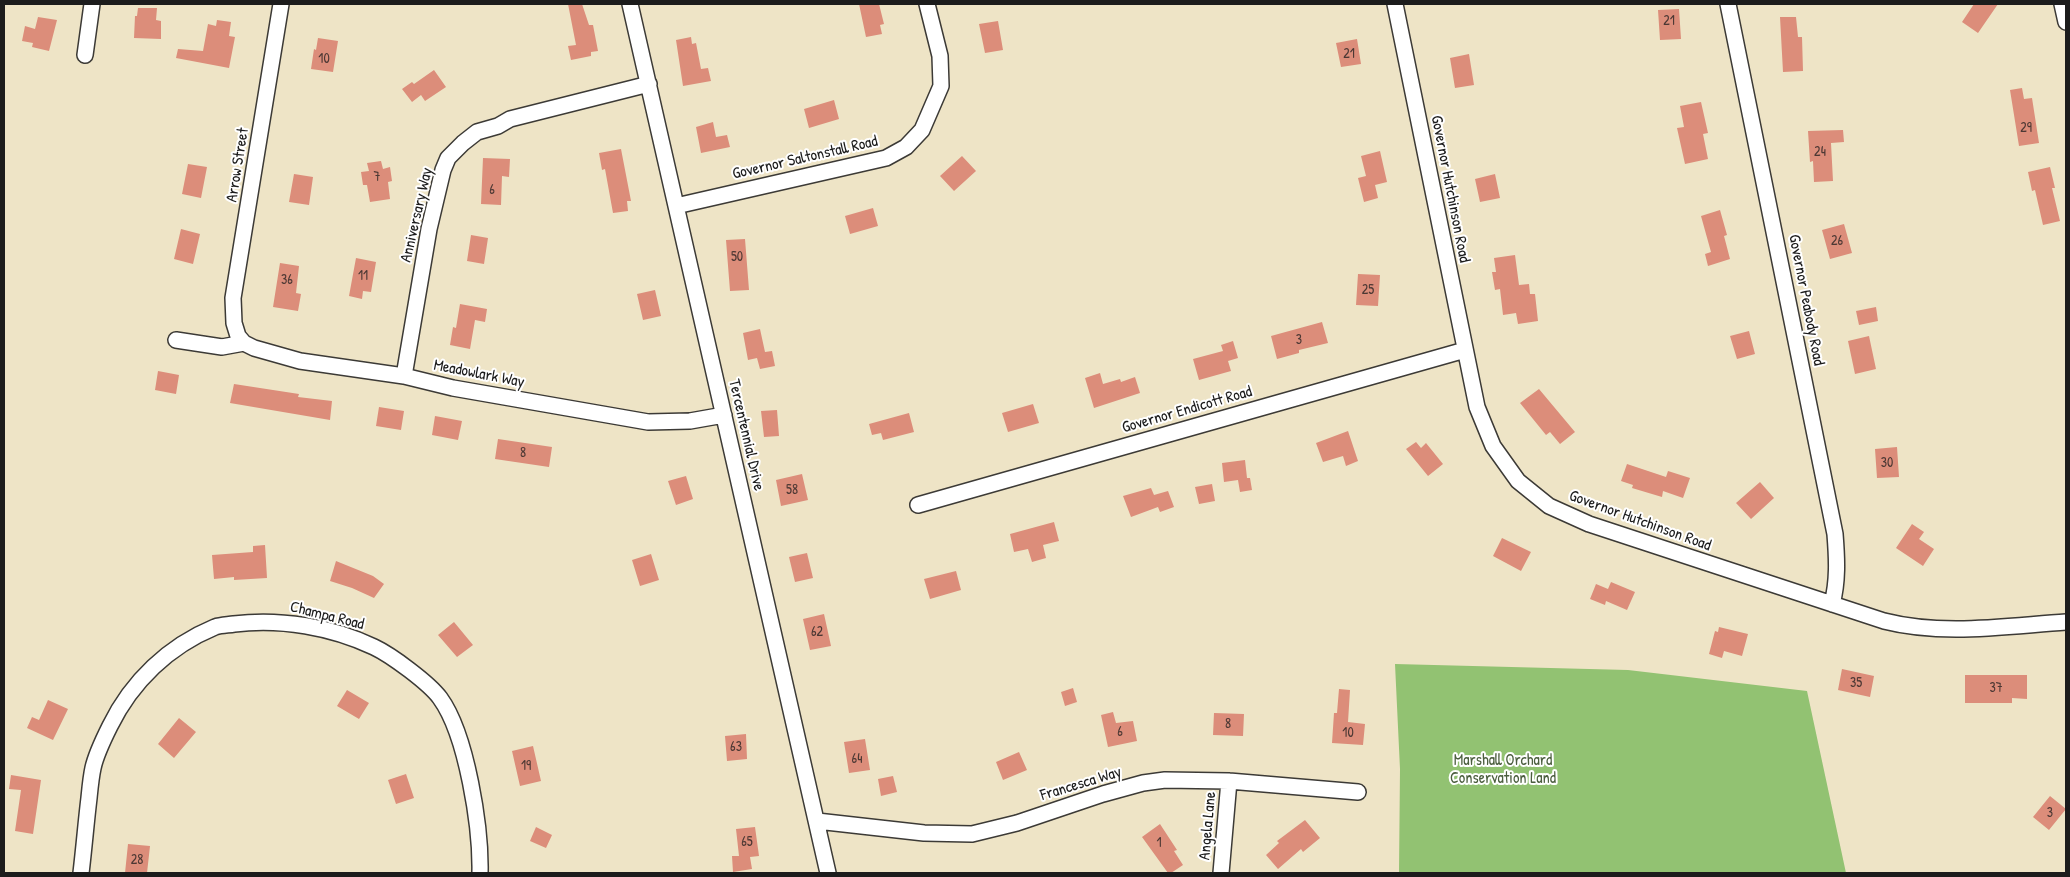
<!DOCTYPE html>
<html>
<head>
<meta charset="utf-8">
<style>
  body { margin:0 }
  #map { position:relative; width:2070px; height:877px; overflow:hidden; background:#eee4c6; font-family:"Patrick Hand",sans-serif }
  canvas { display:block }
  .frame { position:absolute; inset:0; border:5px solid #1c1c1c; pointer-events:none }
</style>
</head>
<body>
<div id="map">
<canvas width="2070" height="877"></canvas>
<div class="frame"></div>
</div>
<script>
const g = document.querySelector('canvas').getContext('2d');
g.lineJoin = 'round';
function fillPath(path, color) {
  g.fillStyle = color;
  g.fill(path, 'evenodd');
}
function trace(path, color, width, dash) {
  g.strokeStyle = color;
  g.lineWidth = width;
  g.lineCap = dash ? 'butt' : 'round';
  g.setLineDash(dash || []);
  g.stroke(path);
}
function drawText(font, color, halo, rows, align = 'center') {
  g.font = font + ' "Patrick Hand",sans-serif';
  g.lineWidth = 4;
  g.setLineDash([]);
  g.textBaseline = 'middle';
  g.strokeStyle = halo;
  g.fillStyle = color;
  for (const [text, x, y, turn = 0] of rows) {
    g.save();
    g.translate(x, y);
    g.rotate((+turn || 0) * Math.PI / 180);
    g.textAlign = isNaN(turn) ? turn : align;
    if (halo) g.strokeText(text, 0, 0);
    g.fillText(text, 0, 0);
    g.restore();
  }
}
fillPath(new Path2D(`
  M1395,664l233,6 179,21 39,182h-447l1,-104z`), '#92c272');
fillPath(new Path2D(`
  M568,4h14l7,21h4l5,26 -7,1v4l-20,4 -3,-14 8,-1z
  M859,4h20l5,20 -4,1 2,9 -16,3z
  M1974,4h24l-20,29 -16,-11z
  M138,8h19l-1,12 5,1v18l-27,-1 1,-22h2z
  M1679,9l2,30 -21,1 -2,-30z
  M38,17l19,3 -8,31 -17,-4 1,-4 -11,-2 3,-15 10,3z
  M1780,17h16l2,20h4l1,34 -20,1z
  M217,20l14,2 -2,14 6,1 -6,31 -53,-10 2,-9 25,2 5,-27 8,2z
  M998,21l5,29 -18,3 -6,-29z
  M691,37l1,7 4,-1 5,26 7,-1 3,13 -28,5 -7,-46z
  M318,38l20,3 -5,31 -22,-3 3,-20 2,1z
  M1357,39l4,25 -20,3 -5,-24z
  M1469,54l5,31 -19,3 -5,-30z
  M434,70l12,17 -21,14 -4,-6 -9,7 -10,-13 10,-7 2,2z
  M2022,88l2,11 8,-1 7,45 -20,3 -9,-56z
  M834,100l5,19 -30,9 -5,-19z
  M1701,102l7,31 -5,1 5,25 -23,5 -8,-36 7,-1 -4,-21z
  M713,122l3,15 11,-2 3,12 -29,6 -5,-26z
  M1843,130l1,12 -13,1 2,38 -19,1 -1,-21 -3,1 -2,-31z
  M621,149l10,52h-4l1,10 -15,2 -8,-44 -3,1 -3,-17z
  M1380,151l7,31 -12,3 3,13 -14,4 -6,-24 8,-2 -5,-20z
  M962,156l14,15 -22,20 -14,-15z
  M483,158l27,1 -1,18 -7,-1 -1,29 -20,-1z
  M381,161l2,8 7,-2 2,14 -4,1 2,17 -20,3 -3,-17h-4l-2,-13 8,-1 -2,-8z
  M188,164l19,3 -6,31 -19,-4z
  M2050,167l5,21h-3l8,33 -17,4 -8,-35 -3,1 -4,-19z
  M294,174l19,3 -4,28 -20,-3z
  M1495,174l5,24 -20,4 -5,-23z
  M873,208l5,18 -28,8 -5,-18z
  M1720,210l7,25 -3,1 6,23 -22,7 -3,-12 6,-2 -10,-36z
  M1844,224l8,29 -22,6 -8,-29z
  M181,229l19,5 -7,30 -19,-5z
  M471,235l17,3 -4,26 -17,-3z
  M745,239l4,51 -19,1 -4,-51z
  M1515,255l4,30 10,-1 1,10h5l3,27 -20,3 -2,-11 -13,2 -3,-26 -5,1 -3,-18h4l-2,-14z
  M356,258l20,4 -5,30 -8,-1 -1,8 -13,-3z
  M280,263l19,3 -3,27 5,1 -3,17 -25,-4z
  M1358,274l22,1 -2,31 -22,-1z
  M655,290l6,26 -18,4 -6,-26z
  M460,304l27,5 -2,13 -10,-2 -5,29 -20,-4 3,-18 3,1z
  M1876,307l2,14 -19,4 -3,-14z
  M1322,322l6,21 -29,7v3l-22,6 -6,-23z
  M760,329l5,23 7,-1 3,15 -15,3 -3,-11 -9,2 -5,-27z
  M1749,331l6,23 -18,5 -7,-23z
  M1869,336l7,33 -21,5 -7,-33z
  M1233,341l5,17 -10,3 3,10 -32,9 -6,-21 30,-8 -2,-6z
  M158,371l21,4 -3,19 -21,-4z
  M1100,373l3,11 17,-5 1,3 14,-5 5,16 -46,15 -9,-30z
  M234,384l65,10 -1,3 34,4 -2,19 -100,-17z
  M1539,389l36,43 -15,12 -10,-12 -4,3 -26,-32z
  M1033,404l6,19 -31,9 -6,-19z
  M379,407l25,4 -3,19 -25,-4z
  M777,410l2,26 -15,1 -3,-26z
  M909,413l5,19 -31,8 -2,-7 -9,2 -3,-11z
  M435,416l27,5 -4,19 -26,-5z
  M1348,431l10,30 -12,5 -3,-10 -20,6 -7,-19z
  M498,439l54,8 -3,20 -54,-8z
  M1416,442l5,6 5,-5 17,21 -15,12 -22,-27z
  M1897,447l2,30 -22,1 -2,-29z
  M1245,460l2,18h3l2,12 -12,2 -2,-12 -14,2 -2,-19z
  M1627,464l39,13 2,-6 22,7 -7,20 -20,-7 -1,6 -30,-9 1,-3 -12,-4z
  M802,474l6,26 -27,6 -5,-26z
  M686,476l7,23 -17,6 -8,-24z
  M1760,482l14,16 -23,21 -15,-16z
  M1212,484l3,17 -16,3 -4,-17z
  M1151,488l3,7 14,-4 6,16 -14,5 -2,-5 -27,10 -8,-21z
  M1054,522l5,19 -16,4 3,13 -14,4 -4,-13 -14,3 -4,-18z
  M1912,524l12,8 -5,7 15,10 -11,17 -27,-18z
  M1502,538l29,14 -10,19 -28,-15z
  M265,545l2,33 -33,2v-3l-20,2 -2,-24 41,-3v-6z
  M807,553l6,25 -18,4 -6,-25z
  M651,554l8,26 -19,6 -8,-26z
  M336,561l37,15 11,8 -10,14 -22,-10 -22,-7z
  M956,571l5,19 -31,9 -6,-20z
  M1611,582l24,10 -8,18 -21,-9 -1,4 -15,-6 6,-15 12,5z
  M824,614l7,32 -21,4 -7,-31z
  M454,622l19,23 -16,12 -19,-22z
  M1719,627l29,7 -6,22 -18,-5 -2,7 -13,-4 6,-23 3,1z
  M1842,669l32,7 -4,21 -32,-7z
  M1965,675h62v24l-15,-1v5h-47z
  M1073,688l4,14 -12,4 -4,-14z
  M1339,689l11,1 -2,32 17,2 -2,21 -31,-2 2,-30h3z
  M347,690l22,13 -10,16 -22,-13z
  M48,700l20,9 -15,31 -26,-12 5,-11 7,3z
  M1113,712l3,11 17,-2 4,20 -29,6 -7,-32z
  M1214,713l30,1 -1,22 -30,-1z
  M179,718l17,14 -22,26 -16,-14z
  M746,734l1,25 -20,2 -2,-25z
  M865,739l5,31 -21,3 -5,-31z
  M533,746l8,35 -21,5 -8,-35z
  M1019,752l8,18 -24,10 -7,-18z
  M406,774l8,24 -18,6 -8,-24z
  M11,775l30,5 -8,54 -18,-3 6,-41 -12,-1z
  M893,776l4,16 -16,4 -3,-17z
  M2050,796l16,13 -17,21 -16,-13z
  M1305,820l15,18 -17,14 -2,-3 -23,20 -12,-14 13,-12 -2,-2z
  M1160,824l17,26 -3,1 9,14 -12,8h-3l-26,-36z
  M536,827l16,8 -6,13 -16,-7z
  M755,827l4,29 -9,1 2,12 -19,3 -1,-16h7l-3,-27z
  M128,844l22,2 -3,27h-22z`), '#dc8d7a');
const minor = new Path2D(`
  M281,4l-48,294 1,25 4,13 6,7 10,5 46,13 104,15 49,12 195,34 42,-1 34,-6
  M630,4l198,869
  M1395,4l82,403 16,39 25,35 31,25 40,18 295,97c59,15 122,5 182,1
  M1728,4l107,530c2,25 3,47 -3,70
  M2062,4l4,18
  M85,55l7,-51
  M676,206l210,-48 20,-11 16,-17 19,-44 -1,-30 -13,-52
  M176,340l46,7 22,-4
  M404,376l25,-147 14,-59 5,-12 15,-15 14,-11 21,-6 12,-7 139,-35
  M918,505l547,-155
  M817,821l107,12 48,1 45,-11 86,-29 40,-11 22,-3 64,1 129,11
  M81,873c3,-25 5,-50 8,-75 1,-10 2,-21 4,-30 3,-14 11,-30 17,-42 22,-45 59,-80 105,-99 6,-2 13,-2 19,-3 46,-6 98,3 140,23 17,8 55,36 66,51 27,37 41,130 40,175
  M1221,873l8,-92`);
trace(minor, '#3c3a36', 18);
trace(minor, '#fff', 15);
drawText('14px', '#4c3834', null, [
  ["21",1669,21],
  ["21",1349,54],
  ["10",324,59],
  ["29",2026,128],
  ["24",1820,152],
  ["7",377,177],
  ["6",492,190],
  ["26",1837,241],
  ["50",737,257],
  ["11",363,276],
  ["36",287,280],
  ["25",1368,290],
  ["3",1299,340],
  ["8",523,453],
  ["30",1887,463],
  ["58",792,490],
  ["62",817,632],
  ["35",1856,683],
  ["37",1996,688],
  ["8",1228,724],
  ["6",1120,732],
  ["10",1348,733],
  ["63",736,747],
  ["64",857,759],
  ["19",526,766],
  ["3",2050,813],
  ["65",747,842],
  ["1",1159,843],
  ["28",137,860]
]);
drawText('16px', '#1c1c1c', '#fff', [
  ["Governor Saltonstall Road",805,158,-13],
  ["Arrow Street",238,165,-81],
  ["Governor Hutchinson Road",1450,189,79],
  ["Anniversary Way",417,215,-77],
  ["Governor Peabody Road",1806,300,79],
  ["Meadowlark Way",479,374,11],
  ["Governor Endicott Road",1187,410,-16],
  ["Tercentennial Drive",746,435,77],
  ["Governor Hutchinson Road",1640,521,20],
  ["Champa Road",327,616,14],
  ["Francesca Way",1081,784,-17],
  ["Angela Lane",1208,826,-85]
]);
drawText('16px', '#4b5e3e', '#fff', [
  ["Marshall Orchard",1503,761],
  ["Conservation Land",1503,779]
]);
</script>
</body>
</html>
